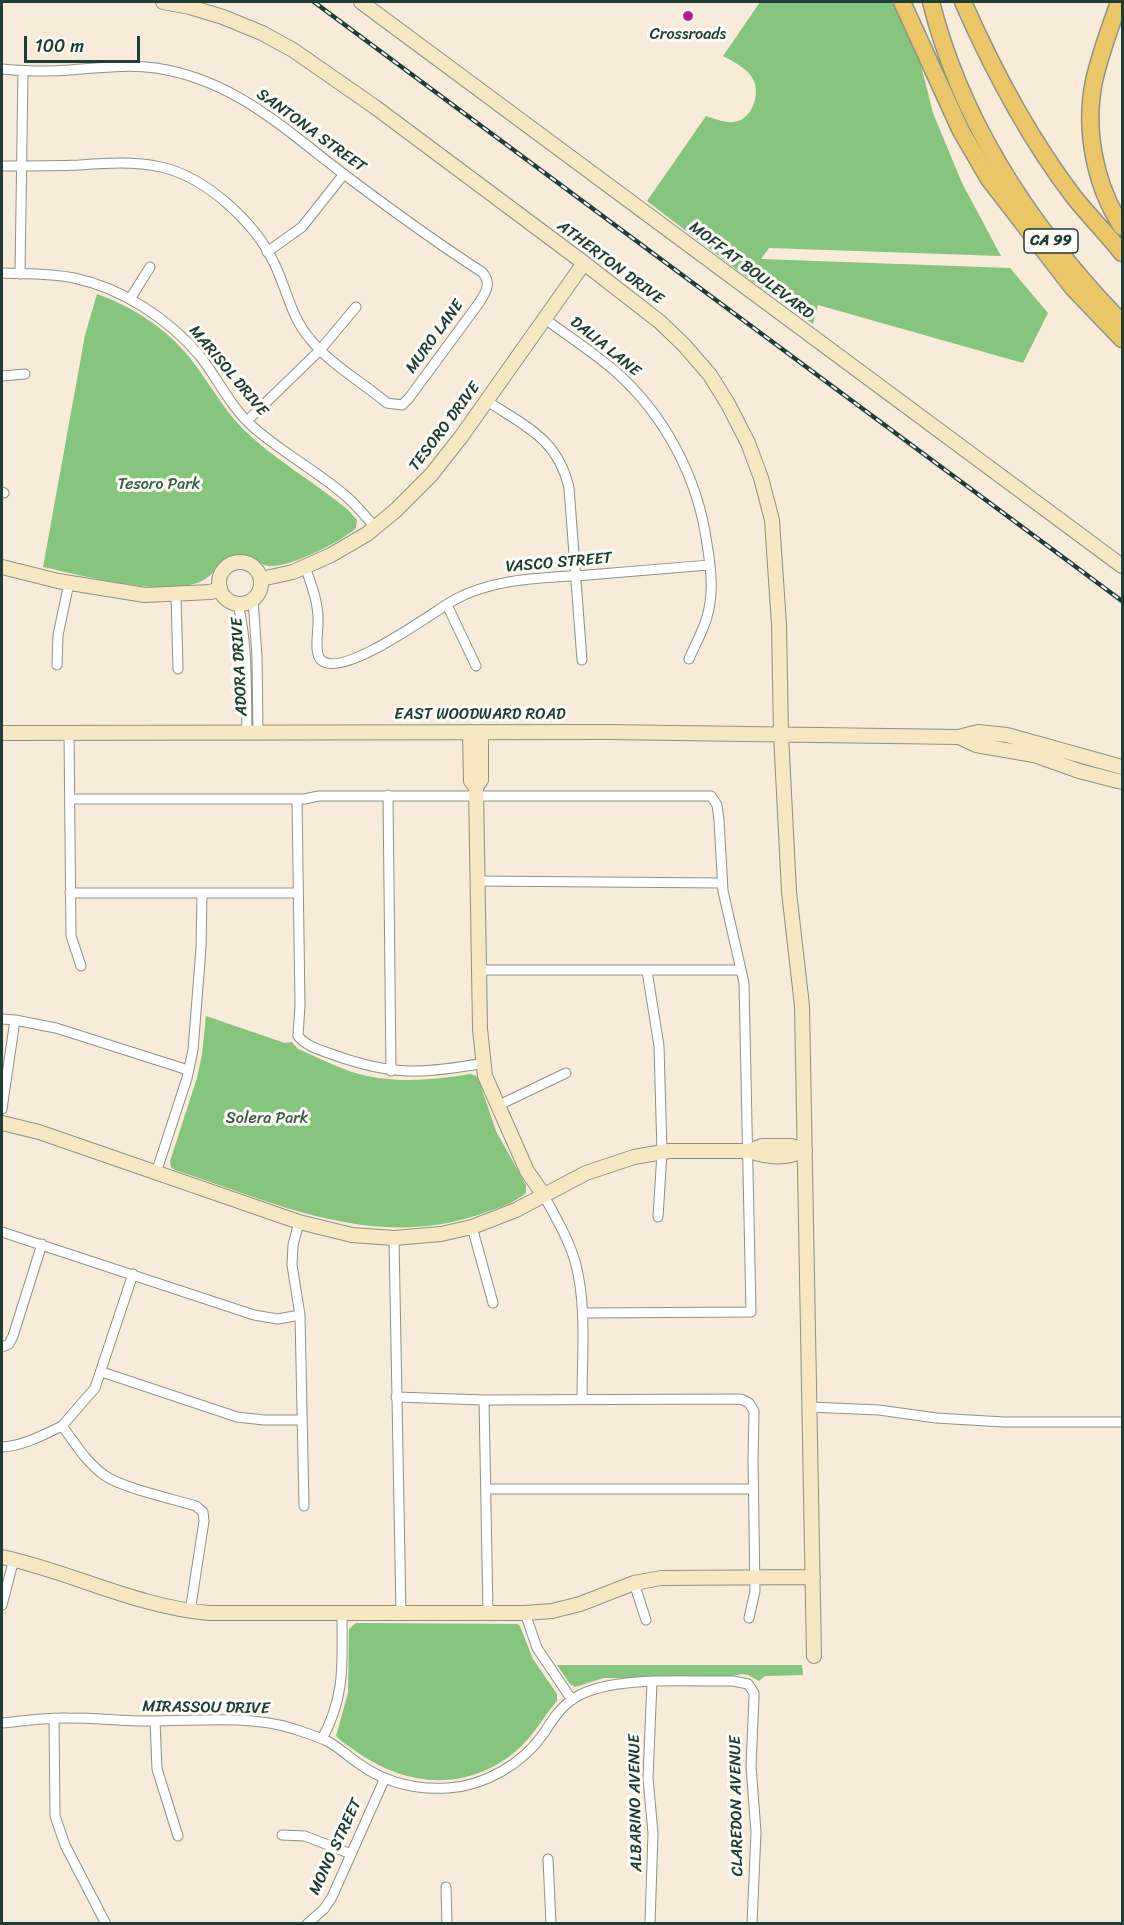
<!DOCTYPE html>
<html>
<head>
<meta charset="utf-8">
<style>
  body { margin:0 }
  #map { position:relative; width:1124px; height:1925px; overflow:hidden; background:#f8ebd9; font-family:Sriracha,sans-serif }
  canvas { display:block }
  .frame { position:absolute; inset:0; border:3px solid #1f3d34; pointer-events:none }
  .scale { position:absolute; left:24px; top:36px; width:116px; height:27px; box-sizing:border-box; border:3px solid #1f3d34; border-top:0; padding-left:8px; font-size:18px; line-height:21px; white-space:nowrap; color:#1f3d34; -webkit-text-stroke:4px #fdfcf7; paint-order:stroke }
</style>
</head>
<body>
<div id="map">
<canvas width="1124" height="1925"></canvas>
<div class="frame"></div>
<div class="scale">100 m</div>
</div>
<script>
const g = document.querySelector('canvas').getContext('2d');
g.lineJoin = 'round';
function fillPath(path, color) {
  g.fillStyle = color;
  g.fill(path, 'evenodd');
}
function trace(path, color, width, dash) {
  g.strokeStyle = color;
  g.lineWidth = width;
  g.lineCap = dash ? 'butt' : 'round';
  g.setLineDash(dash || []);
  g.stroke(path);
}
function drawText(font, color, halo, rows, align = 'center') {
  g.font = font + ' Sriracha,sans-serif';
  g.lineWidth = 6;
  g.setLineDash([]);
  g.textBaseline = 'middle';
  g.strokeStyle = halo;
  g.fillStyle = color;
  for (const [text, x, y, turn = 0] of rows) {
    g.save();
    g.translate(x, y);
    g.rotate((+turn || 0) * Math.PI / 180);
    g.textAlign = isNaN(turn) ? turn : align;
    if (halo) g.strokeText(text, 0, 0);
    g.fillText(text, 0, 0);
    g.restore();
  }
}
fillPath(new Path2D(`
  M760,2h145l28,111 29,70 39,73 -232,-8 -8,11 249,9 38,45 -25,50 -205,-58 -5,19 -68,-48 -98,-75 59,-85c9,3 19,7 28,6 18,-2 27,-28 19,-43 -6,-11 -19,-17 -30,-23z
  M97,294c36,13 69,34 93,64 18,23 32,49 52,70 31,31 71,53 105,81l10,11 -1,8c-15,14 -67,40 -87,38 -11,-2 -20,-10 -31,-9 -18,1 -24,21 -41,26 -40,13 -113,-7 -154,-16l42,-232z
  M206,1016l79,27 7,-1 6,7c17,7 34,16 51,22 40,13 80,10 121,3l5,1 3,3 18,53 30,54v8c-11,10 -31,16 -45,21 -108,37 -205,-11 -306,-44l-4,-3 -1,-6 27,-83 5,-24z
  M356,1623l161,1 3,2 13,33 24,35v7c-14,16 -24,36 -41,50 -50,42 -111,36 -162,-1 -6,-5 -13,-8 -18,-14l12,-43 1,-64z
  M557,1665h245l1,10 -38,1 -6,5 -11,-6 -6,-1 -20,4h-118l-29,9 -5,-3z`), '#85c57d');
const street = new Path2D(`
  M2,69c22,2 45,3 68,1 29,-2 57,-6 86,-2 79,12 128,61 189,107 44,33 90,67 137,97 10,11 4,20 -3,31l-70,95 -7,7 -15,-2c-25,-21 -56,-38 -77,-64 -19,-22 -23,-49 -35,-74 -19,-42 -69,-88 -114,-98 -28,-6 -54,-4 -82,-2 -26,1 -52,1 -77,1
  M267,252l35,-25 42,-53
  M2,273c24,1 48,0 72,5 48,10 95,41 126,78 18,23 30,50 52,70 29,26 65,45 95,71 10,9 19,20 28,30
  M20,274l3,-203
  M130,299l20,-32
  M545,319c23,17 48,33 70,52 50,44 83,107 92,173 4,24 7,49 0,73 -4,14 -12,28 -18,42
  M2,376l23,-2
  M487,401c38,25 71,38 82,87l13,172
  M247,421l73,-71 36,-43
  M2,492l2,1
  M305,567c7,19 14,37 13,57 0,10 -4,29 3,36 21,20 112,-48 133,-60 40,-22 89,-22 134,-25 40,-3 81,-7 122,-10
  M176,595l2,74
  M253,599l4,58 1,75
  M238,604c10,41 8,86 9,128
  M447,605l29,61
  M57,665l1,-30 11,-52
  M69,733l2,203 10,30
  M388,795l3,276
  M70,799h234l15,-3h392l6,9 2,15 4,71 21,92 7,329 -168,1
  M297,799l3,206 -2,31c9,11 23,14 36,19 59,21 89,19 150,8
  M478,881l244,2
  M70,893h228
  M479,970h262
  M647,971l12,75 3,107 -4,64
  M2,1019l13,1
  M497,1106l69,-33
  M2,1109l13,-89 41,8 132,42
  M156,1173l31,-95 6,-28 8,-102 1,-55
  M543,1194c12,22 25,44 32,67 12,43 7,94 7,138
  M299,1222l-6,23 -1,20 8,50 4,191
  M472,1227l21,76
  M2,1232l252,83 24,4 22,-4
  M394,1238l7,376
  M133,1274l-38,114 -33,38c13,17 24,36 42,49 18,13 69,24 92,31l7,6 1,9 -14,91
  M2,1347l7,-3 4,-8 29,-92
  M102,1372l135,45 27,3h38
  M396,1397l88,3 257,-1 8,4 5,8 -1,49 2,131 -6,27
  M484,1400l4,213
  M809,1407l70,3 57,8 68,4h118
  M2,1447c21,-1 41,-12 60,-21
  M486,1489h267
  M634,1583l12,37
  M2,1605l12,-46
  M525,1613l12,35 35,52
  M54,1718l1,98 10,29 41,79
  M155,1721l2,48 21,67
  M2,1723c22,-2 45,-6 67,-5 27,0 54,3 82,3 45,0 96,-6 140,7 12,4 26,8 38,14 10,6 19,14 29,21 26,19 58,27 90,25 36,-2 75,-24 96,-55 9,-14 17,-27 32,-36 37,-22 114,-15 157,-16l15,3 6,9v5l-3,68 5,66 -4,92
  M322,1739c24,-44 20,-77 20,-125
  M282,1835l23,1 46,18
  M548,1859l3,65
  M446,1887l1,37
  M307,1924l17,-15 8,-12 53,-119
  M650,1924l3,-91 -5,-55 4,-96`);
const secondary = new Path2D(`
  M163,2l27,5 33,10 39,16 31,17 82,57 209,156 76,59 24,23 26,30 18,29 20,39 13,35 11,42 7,105 2,109 8,158 13,114 12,650
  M361,2l761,564
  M219 583a21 21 0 1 1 42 0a21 21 0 1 1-42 0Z
  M2,567l56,14 87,14 66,-3 9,-4
  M261,579l32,-7 38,-17 36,-21 29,-24 35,-35 30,-38 123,-174
  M470,732l1,49 5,6
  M481,732v48l-5,7 4,242 5,47 42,95 16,23
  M2,733l604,-1 353,5 19,-5 29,3 115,32
  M959,737l17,8 58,10 45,16 43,11
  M2,1123l37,9 260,90 53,13 42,3 47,-4 31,-7 44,-17 70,-37 48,-16 35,-6h80l13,-5h29l14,4
  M749,1151c20,7 37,8 56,-1
  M2,1557c70,15 135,50 207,56h316l27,-2 28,-7 54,-21 27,-5 152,-1`);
const highway = new Path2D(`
  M902,2l59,129 28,48 84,109 49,51
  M931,2c31,123 103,230 191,321
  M963,2c30,68 65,135 111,195 15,19 33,37 48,56
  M1119,2c-9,26 -19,52 -25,79 -10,49 1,104 28,146`);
trace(street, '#8c9486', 11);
trace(secondary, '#8c9486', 16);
trace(highway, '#8c9486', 19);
trace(street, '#fff', 9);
trace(secondary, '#f7e8c3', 14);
trace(highway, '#ebc669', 16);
const rail = new Path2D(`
  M314,2l808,599`);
trace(rail, '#1f3d34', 4.5);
trace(rail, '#fdfcf7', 2, [7]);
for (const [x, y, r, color] of [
  [688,16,6,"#b5179e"]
]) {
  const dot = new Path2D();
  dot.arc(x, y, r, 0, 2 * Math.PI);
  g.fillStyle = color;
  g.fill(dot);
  trace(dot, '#fdfcf7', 2);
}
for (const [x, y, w] of [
  [1051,241,54]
]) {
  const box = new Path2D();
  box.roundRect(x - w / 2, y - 12, w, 24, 4.5);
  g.fillStyle = '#fdfcf7';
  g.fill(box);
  trace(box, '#1f3d34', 1.5);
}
drawText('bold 15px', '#1f3d34', null, [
  ["CA 99",1051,241]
]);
drawText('16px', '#1f3d34', '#fdfcf7', [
  ["Crossroads",688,35]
]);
drawText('16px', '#1f3d34', '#fdfcf7', [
  ["SANTONA STREET",311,131,36],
  ["ATHERTON DRIVE",610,263,37],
  ["MOFFAT BOULEVARD",751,271,37],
  ["MURO LANE",435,337,-54],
  ["DALIA LANE",605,347,39],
  ["MARISOL DRIVE",228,371,50],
  ["TESORO DRIVE",445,427,-53],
  ["VASCO STREET",559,563,-5],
  ["ADORA DRIVE",240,667,-93],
  ["EAST WOODWARD ROAD",480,715],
  ["MIRASSOU DRIVE",206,1708,1],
  ["ALBARINO AVENUE",636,1803,-91],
  ["CLAREDON AVENUE",737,1806,-91],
  ["MONO STREET",336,1847,-65]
]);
drawText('16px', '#385f46', '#fdfcf7', [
  ["Tesoro Park",159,485],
  ["Solera Park",267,1119]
]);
</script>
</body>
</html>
